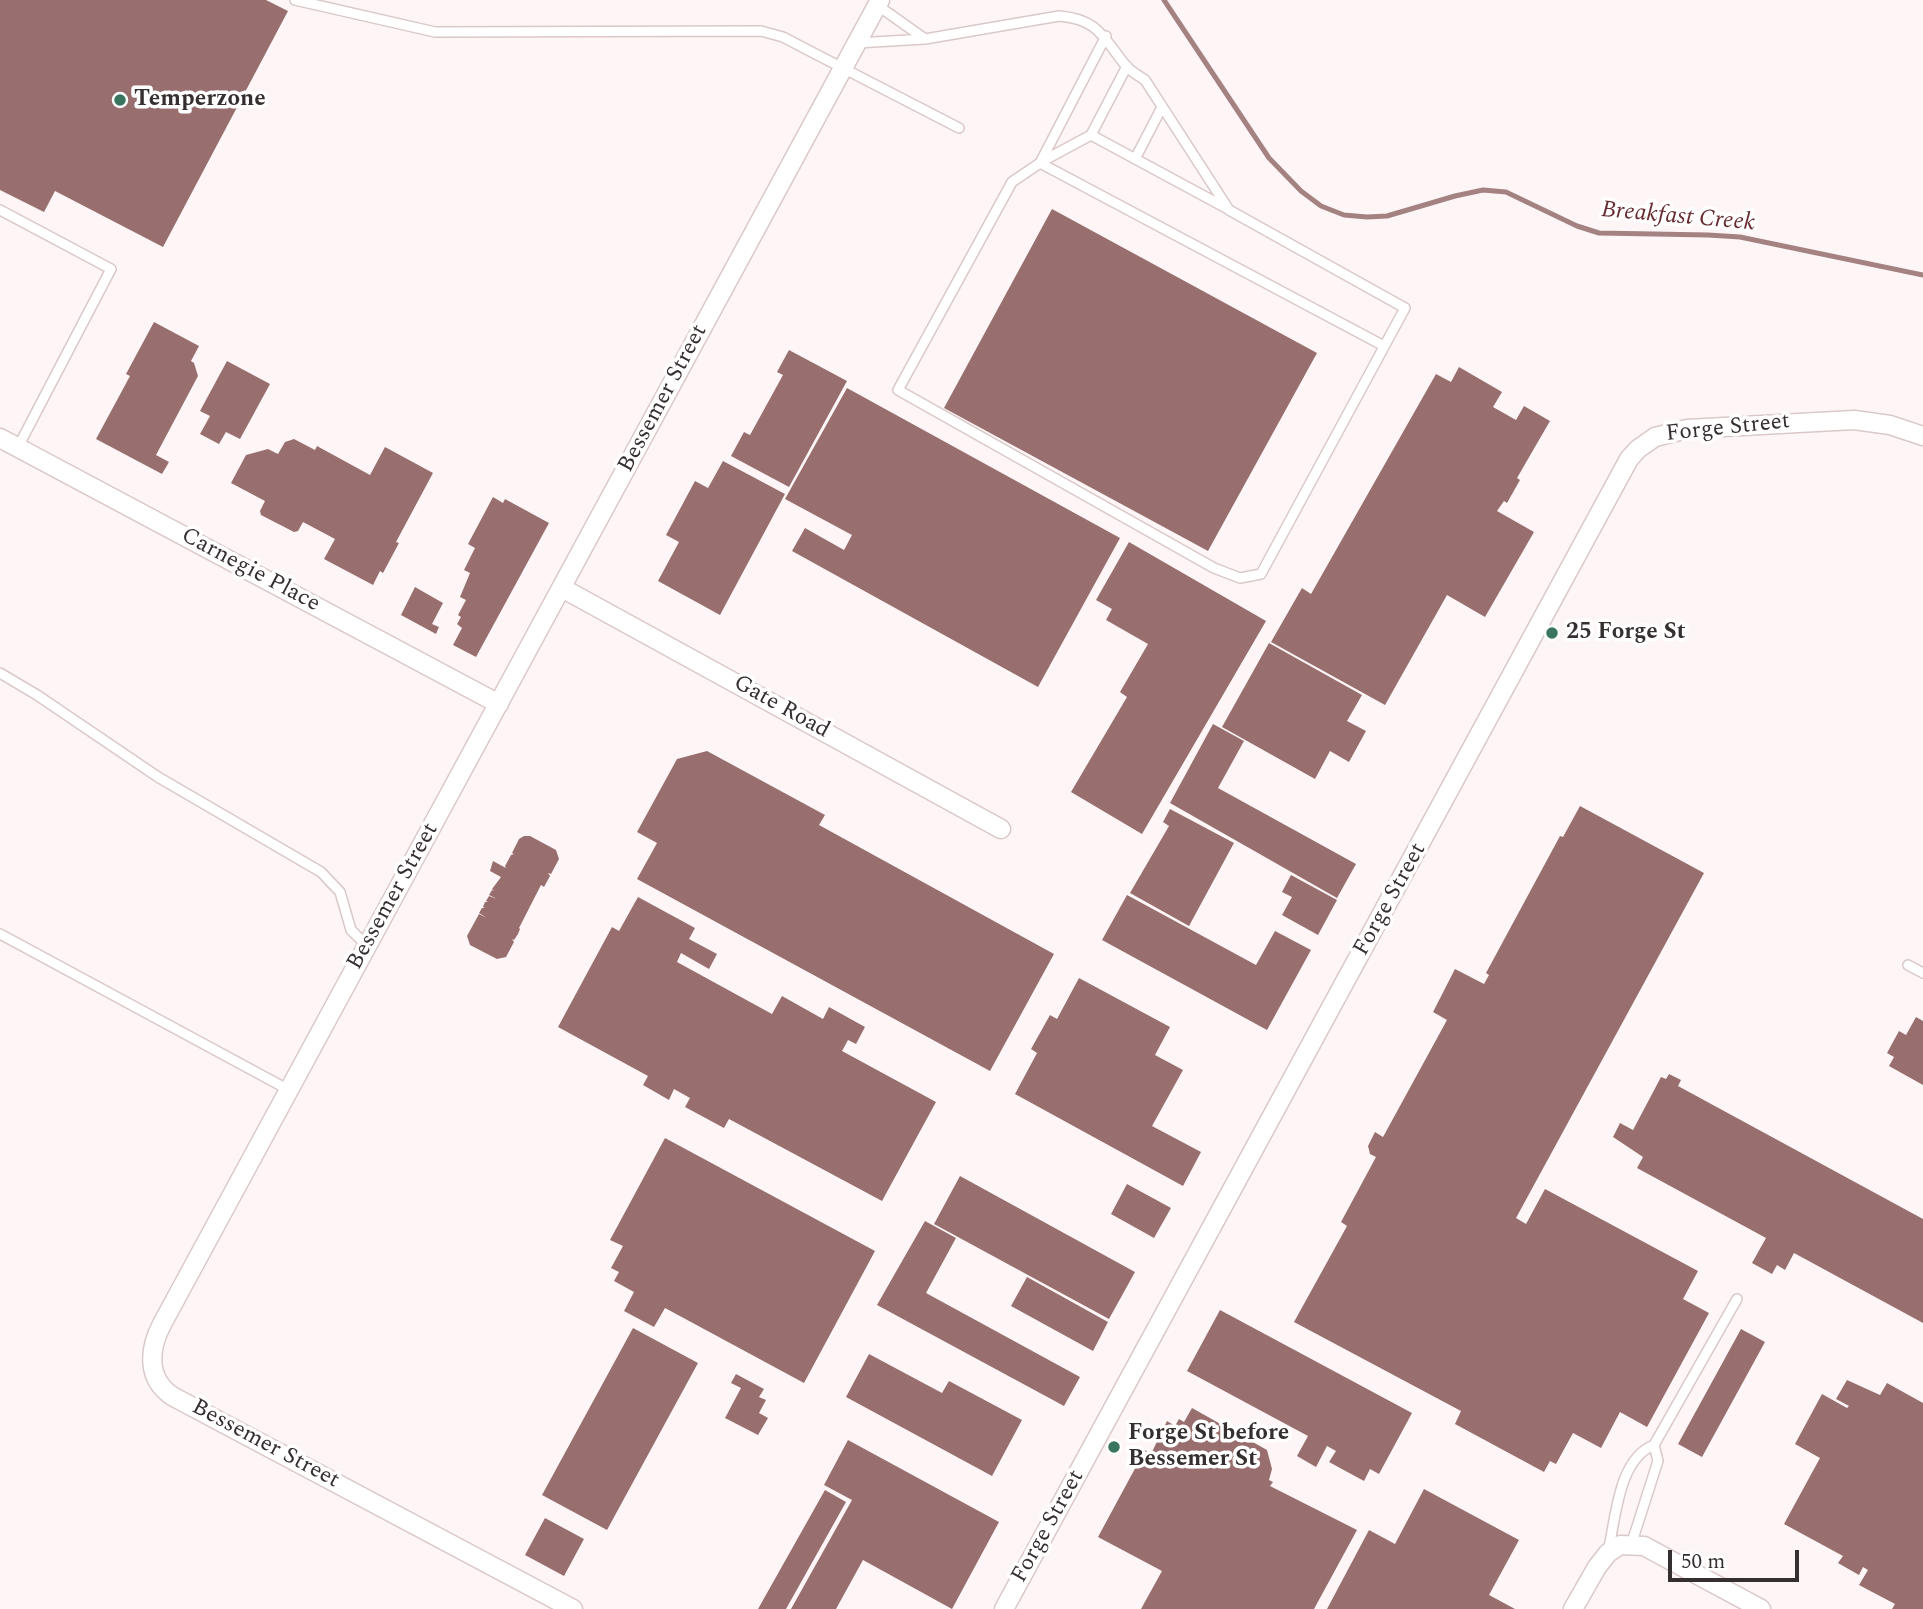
<!DOCTYPE html>
<html>
<head>
<meta charset="utf-8">
<style>
  body { margin:0 }
  #map { position:relative; width:1923px; height:1609px; overflow:hidden; background:#fef6f6; font-family:Spectral,serif }
  canvas { display:block }
  .scale { position:absolute; left:1668px; top:1550px; width:131px; height:32px; box-sizing:border-box; border:4px solid #362f2f; border-top:0; padding-left:9px; font-size:21px; line-height:24px; white-space:nowrap; color:#362f2f; -webkit-text-stroke:5px #fff; paint-order:stroke }
</style>
</head>
<body>
<div id="map">
<canvas width="1923" height="1609"></canvas>
<div class="scale">50 m</div>
</div>
<script>
const g = document.querySelector('canvas').getContext('2d');
g.lineJoin = 'round';
function trace(path, color, width, dash) {
  g.strokeStyle = color;
  g.lineWidth = width;
  g.lineCap = dash ? 'butt' : 'round';
  g.setLineDash(dash || []);
  g.stroke(path);
}
function fillPath(path, color) {
  g.fillStyle = color;
  g.fill(path, 'evenodd');
}
function drawText(font, color, halo, rows, align = 'center') {
  g.font = font + ' Spectral,serif';
  g.lineWidth = 7;
  g.setLineDash([]);
  g.textBaseline = 'middle';
  g.strokeStyle = halo;
  g.fillStyle = color;
  for (const [text, x, y, turn = 0] of rows) {
    g.save();
    g.translate(x, y);
    g.rotate((+turn || 0) * Math.PI / 180);
    g.textAlign = isNaN(turn) ? turn : align;
    if (halo) g.strokeText(text, 0, 0);
    g.fillText(text, 0, 0);
    g.restore();
  }
}
trace(new Path2D(`
  M1164,0l105,158 32,33 20,15 23,9 23,2 20,-1 68,-20 28,-6 23,2 71,34 22,7 109,2 32,2 183,38`), '#a58282', 5);
fillPath(new Path2D(`
  M0,0h266l22,11 -125,236 -108,-56 -11,21 -44,-22z
  M1052,209l265,144 -109,198 -264,-143z
  M154,322l45,24 -8,15 3,2 4,13 -42,79 13,7 -7,12 -66,-35 34,-63 -4,-2z
  M789,350l58,31 -58,106 -58,-31 13,-24 6,3 33,-60 -6,-3z
  M227,361l43,23 -30,55 -14,-7 -7,12 -19,-10 10,-18 -10,-5z
  M1459,367l43,25 -9,15 23,13 8,-14 26,15 -33,57 3,2 -13,23 -3,-2 -7,10 37,21 -49,85 -38,-22 -62,110 -114,-63 31,-54 9,6 125,-220 15,8z
  M847,388l273,150 -82,149 -246,-136 13,-23 39,22 8,-15 -67,-36z
  M294,439l21,11 2,-4 53,29 15,-28 48,26 -37,69 3,1 -16,30 -3,-2 -7,14 -49,-26 11,-20 -32,-17 -5,9 -4,1 -33,-17 -1,-4 5,-10 -34,-18 15,-28 22,-6 10,5 7,-12z
  M723,461l62,33 -65,121 -62,-34 21,-39 -13,-7 29,-54 13,7z
  M493,497l10,6 2,-4 44,24 -73,134 -23,-12 9,-17 -5,-4 4,-7 -3,-2 8,-15 -6,-3 10,-24 -6,-3 11,-22 -7,-4z
  M1129,542l137,79 -124,213 -71,-42 56,-95 -7,-5 28,-48 -42,-24 6,-11 -16,-9z
  M415,587l28,16 -11,21 7,3 -3,7 -35,-19z
  M1269,643l93,52 -15,26 19,10 -17,31 -19,-11 -15,28 -93,-52z
  M1213,724l31,17 -26,47 138,76 -19,34 -167,-95z
  M707,751l118,64 -6,10 235,129 -64,117 -353,-192 20,-36 -20,-11 40,-73z
  M1580,806l124,67 -188,345 10,6 19,-35 153,82 -15,28 26,14 -62,114 -27,-15 -19,36 -28,-15 -17,31 -6,-3 -6,11 -89,-48 6,-13 -167,-89 53,-96 -6,-4 35,-65 -6,-3 -2,-8 7,-14 8,5 64,-117 -14,-8 22,-43 29,15 5,-9 -3,-2 74,-137 3,1z
  M1170,809l64,34 -45,83 -59,-33 39,-67 -6,-4z
  M524,836h6l26,14 3,9 -8,15 -3,-1 2,3 -6,11 -3,-2 -22,43 1,1 -2,5 -4,6 -2,-1 2,3 -8,15 -9,2 -27,-14 -3,-9 12,-22 8,4 -8,-5 3,-5h3l-2,-1 2,-5h3l-2,-1 3,-5 8,3 -8,-4 3,-5 2,1 -2,-2 9,-12 -11,-6 3,-10 13,7 -1,-2 6,-11 3,-1 -2,-1 7,-14z
  M1291,875l46,25 -19,35 -36,-20 10,-18 -10,-5z
  M1127,895l129,70 19,-34 36,19 -44,80 -165,-90z
  M638,897l57,31 -6,11 28,15 -8,15 -28,-16 -4,9 95,52 10,-18 41,23 6,-12 36,20 -9,17 -8,-4 -6,11 94,51 -54,99 -153,-82 -5,9 -39,-21 5,-9 -16,-9 -5,11 -26,-15 5,-9 -90,-49 54,-100 7,4z
  M1079,978l91,49 -15,28 28,15 -31,56 49,26 -18,34 -168,-92 22,-41 -6,-4 19,-34 7,4z
  M1916,1017l7,4v64l-34,-19 5,-9 -7,-4 12,-22 7,4z
  M1669,1074l12,6 -3,6 245,133v104l-129,-70 -9,17 -8,-5 -5,9 -20,-11 14,-25 -129,-70 6,-11 -30,-20 7,-14 13,7 28,-53 5,2z
  M665,1138l210,113 -71,132 -139,-75 -11,19 -30,-16 10,-19 -20,-11 5,-9 -8,-4 12,-22 -13,-6z
  M960,1176l175,96 -26,47 -175,-95z
  M1127,1184l44,24 -17,30 -43,-24z
  M925,1221l31,17 -30,55 154,84 -16,29 -187,-101z
  M1027,1277l81,45 -15,29 -82,-45z
  M1220,1310l192,103 -33,61 -9,-5 -6,12 -35,-19 7,-11 -9,-5 -11,21 -19,-11 11,-20 -121,-65z
  M633,1328l65,35 -91,167 -65,-35z
  M1741,1329l24,13 -63,115 -24,-13z
  M869,1354l73,39 7,-12 73,39 -30,56 -146,-79z
  M736,1374l28,15 -5,8 7,3 -7,13 9,5 -10,17 -33,-17 16,-30 -10,-5z
  M1847,1380l33,15 7,-12 36,20v206h-31l3,-5 -36,-19 9,-15 -5,-3 -4,8 -21,-12 5,-7 -59,-32 36,-66 -25,-14 27,-50 25,14 2,-2 -13,-7z
  M1192,1408l75,42 5,19 -3,11 4,2 -3,4 87,44 -43,79h-173l21,-38 -64,-34 47,-87 6,4 16,-33 8,5 4,-7 5,3z
  M848,1440l151,82 -47,87 -89,-49 -27,49h-45l61,-109 -28,-15z
  M1424,1489l95,51 -30,55 26,14h-188l42,-79 26,14z
  M825,1490l21,12 -60,107h-28z
  M545,1518l39,21 -20,37 -39,-21z`), '#996e6e');
const service = new Path2D(`
  M295,0l140,32 326,-1 22,6 21,11 155,80
  M877,5l48,34
  M857,43l68,-4 134,-23c41,3 45,24 68,51 5,5 12,9 18,13l84,130 176,98 -144,266 -21,4 -26,-10 -316,-178 114,-208 28,-19 66,-127
  M1091,135l137,74
  M1135,159l27,-52
  M1041,162l50,-27 36,-69
  M1040,163l344,183
  M0,210l111,59 -93,178
  M0,673l37,22 121,82 163,95 19,20 11,38 16,16
  M0,934l289,156
  M1908,965l15,8
  M1631,1545l27,-84 -4,-16 83,-146
  M1608,1552c8,-34 10,-93 46,-107`);
const minor = new Path2D(`
  M0,438l499,266
  M562,588l439,241
  M573,1609l-401,-213c-26,-18 -23,-47 -10,-72l718,-1324
  M1004,1609l625,-1150 9,-10 17,-12 32,-8 167,-9 36,5 33,11
  M1573,1609l24,-42 11,-14 12,-8 24,1 117,63`);
trace(service, '#dbc8c8', 12);
trace(minor, '#dbc8c8', 21);
trace(service, '#fff', 9);
trace(minor, '#fff', 18);
for (const [x, y, r, color] of [
  [120,100,7,"#39755f"],
  [1552,633,7,"#39755f"],
  [1114,1447,7,"#39755f"]
]) {
  const dot = new Path2D();
  dot.arc(x, y, r, 0, 2 * Math.PI);
  g.fillStyle = color;
  g.fill(dot);
  trace(dot, '#fff', 2.5);
}
drawText('bold 23px', '#362f2f', '#fff', [
  ["Temperzone",134,100],
  ["25 Forge St",1566,633],
  ["Forge St before",1128,1434],
  ["Bessemer St",1128,1460]
], 'left');
drawText('23px', '#362f2f', '#fff', [
  ["Bessemer Street",664,399,-62],
  ["Forge Street",1728,429,-6],
  ["Carnegie Place",250,571,28],
  ["Gate Road",781,708,29],
  ["Bessemer Street",394,897,-61],
  ["Forge Street",1391,900,-61],
  ["Bessemer Street",265,1445,28],
  ["Forge Street",1049,1527,-61]
]);
drawText('italic 24px', '#672c30', '#fff', [
  ["Breakfast Creek",1678,218,5]
]);
</script>
</body>
</html>
